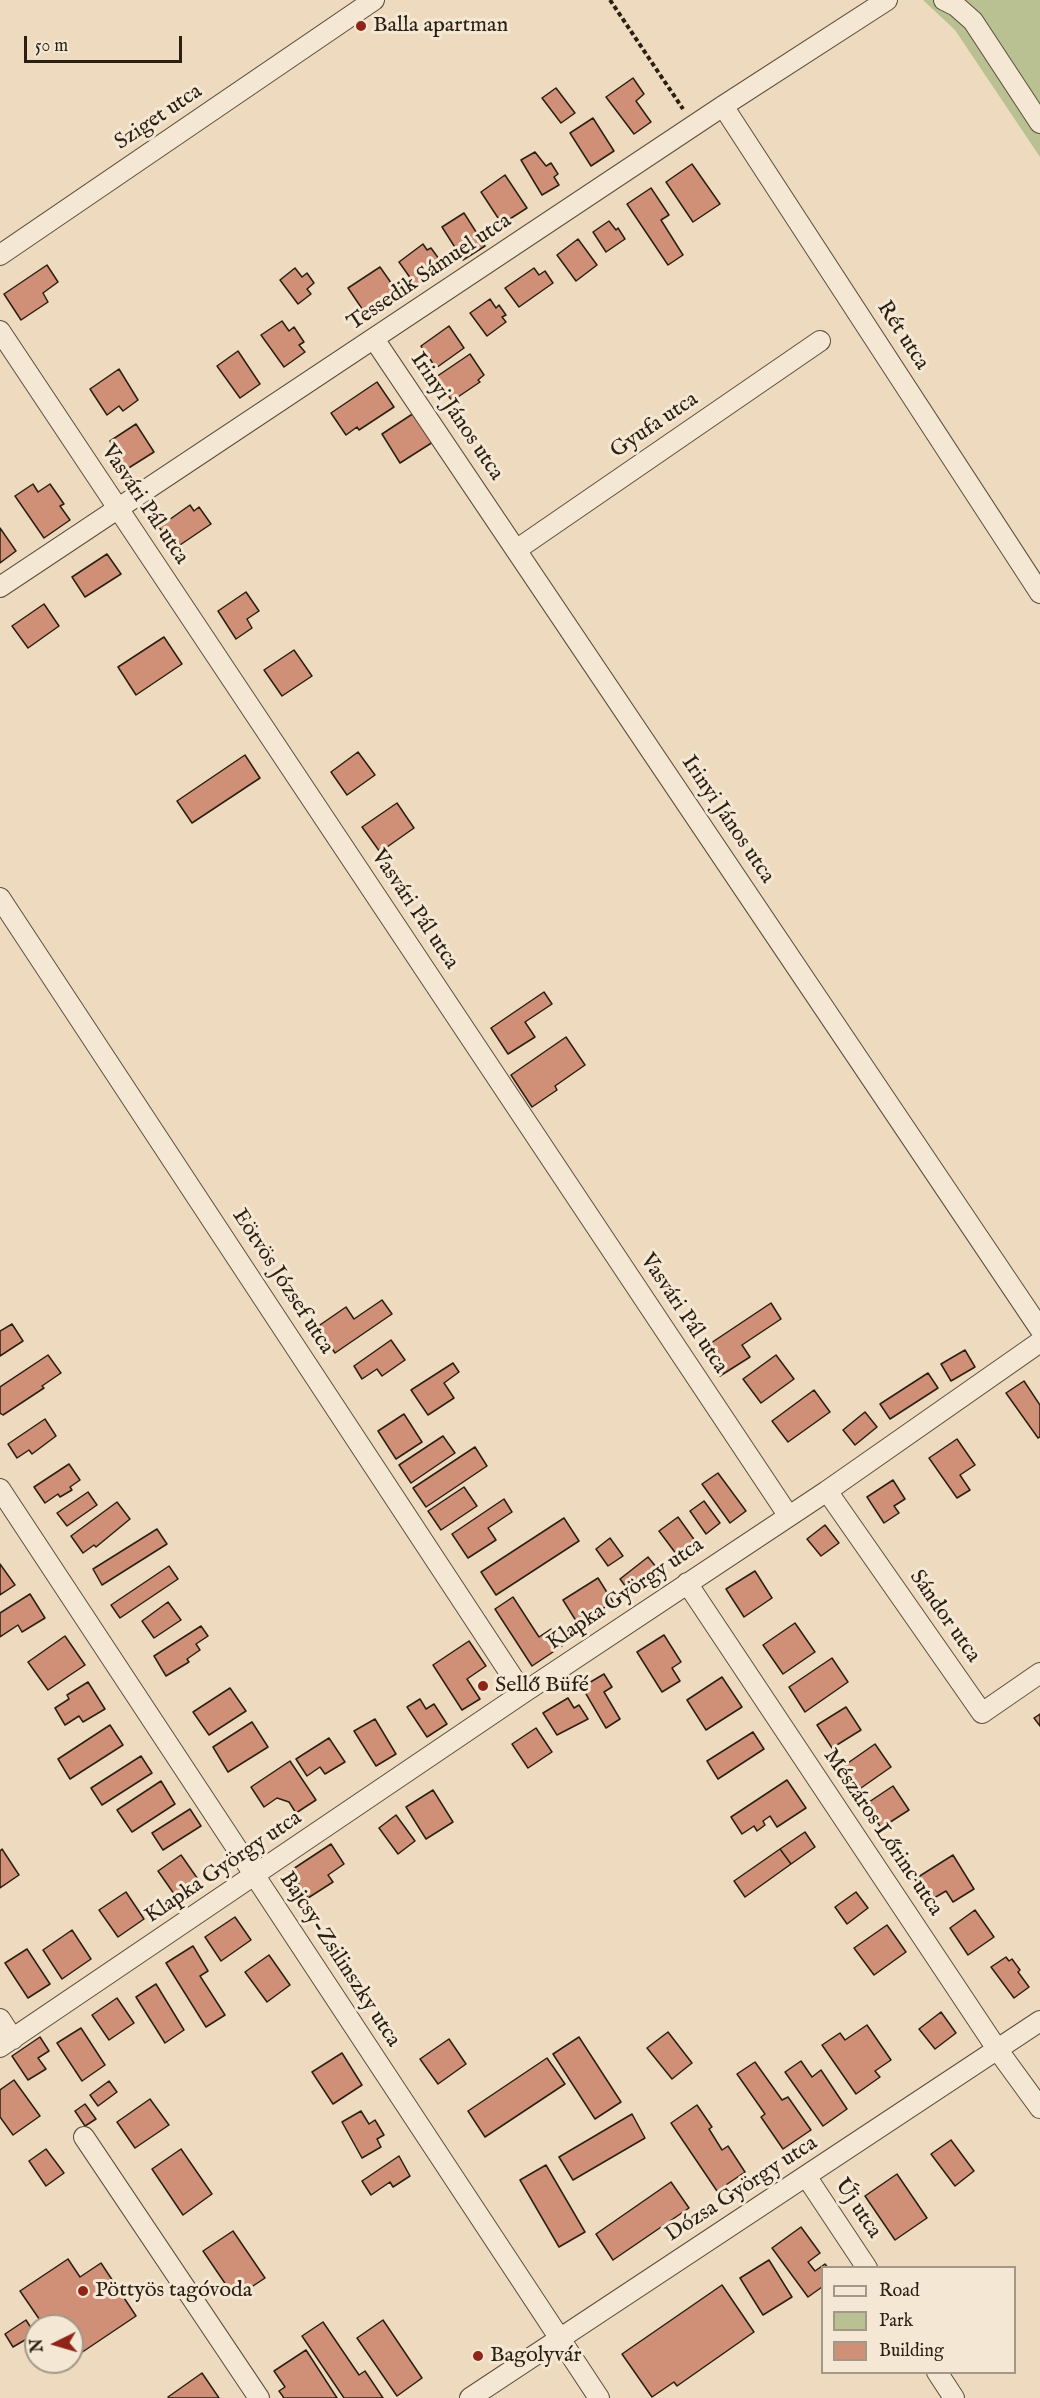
<!DOCTYPE html>
<html>
<head>
<meta charset="utf-8">
<style>
  body { margin:0 }
  #map { position:relative; width:1040px; height:2398px; overflow:hidden; background:#eedbbf; font-family:"IM FELL English",serif }
  canvas { display:block }
  .legend { position:absolute; left:821px; top:2266px; width:195px; height:108px; box-sizing:border-box; background:#f4e8d5; border:2px solid #a39887; margin:0; padding:8px 10px; list-style:none; font-size:18px; color:#2a1f11 }
  .legend li { display:flex; align-items:center; gap:12px; height:30px }
  .legend b { width:30px; border:2px solid #a39887 }
  .north { position:absolute; left:24px; top:2314px; width:60px; height:60px; box-sizing:border-box; background:#f4e8d5; border:2px solid #a39887; border-radius:50%; rotate:265deg; font-size:16px; font-weight:700; line-height:24px; text-align:center; color:#2a1f11 }
  .north::after { content:''; display:block; margin:auto; width:21px; height:27px; background:#8f2418; clip-path:polygon(50% 0,100% 100%,50% 72%,0 100%) }
  .scale { position:absolute; left:24px; top:36px; width:158px; height:27px; box-sizing:border-box; border:3px solid #2a1f11; border-top:0; padding-left:8px; font-size:18px; line-height:21px; white-space:nowrap; color:#2a1f11; -webkit-text-stroke:4px #f4e8d5; paint-order:stroke }
</style>
</head>
<body>
<div id="map">
<canvas width="1040" height="2398"></canvas>
<ul class="legend">
<li><b style="height:8px;background:#f4e8d5"></b>Road</li>
<li><b style="height:16px;background:#b9c092"></b>Park</li>
<li><b style="height:16px;background:#d09077"></b>Building</li>
</ul>
<div class="north">N</div>
<div class="scale">50 m</div>
</div>
<script>
const g = document.querySelector('canvas').getContext('2d');
g.lineJoin = 'round';
function fillPath(path, color) {
  g.fillStyle = color;
  g.fill(path, 'evenodd');
}
function trace(path, color, width, dash) {
  g.strokeStyle = color;
  g.lineWidth = width;
  g.lineCap = dash ? 'butt' : 'round';
  g.setLineDash(dash || []);
  g.stroke(path);
}
function drawText(font, color, halo, rows, align = 'center') {
  g.font = font + ' "IM FELL English",serif';
  g.lineWidth = 6;
  g.setLineDash([]);
  g.textBaseline = 'middle';
  g.strokeStyle = halo;
  g.fillStyle = color;
  for (const [text, x, y, turn = 0] of rows) {
    g.save();
    g.translate(x, y);
    g.rotate((+turn || 0) * Math.PI / 180);
    g.textAlign = isNaN(turn) ? turn : align;
    if (halo) g.strokeText(text, 0, 0);
    g.fillText(text, 0, 0);
    g.restore();
  }
}
fillPath(new Path2D(`
  M923,0h117v157l-85,-127z`), '#b9c092');
const building = new Path2D(`
  M633,78l11,16 -8,7 15,21 -17,12 -28,-37z
  M556,88l19,25 -14,10 -19,-25z
  M593,118l21,33 -23,15 -21,-33z
  M535,152l11,14 5,-3 7,11 -4,3 5,8 -17,10 -21,-35z
  M692,164l28,40 -27,18 -27,-40z
  M505,175l22,33 -25,16 -21,-32z
  M651,188l18,27 -8,5 22,35 -15,10 -41,-61z
  M464,213l21,33 -22,14 -21,-33z
  M609,221l7,9 2,-2 7,11 -19,13 -13,-20z
  M578,239l19,26 -21,16 -19,-26z
  M423,244l4,6 4,-2 8,11 -5,4 5,6 -23,17 -17,-24z
  M47,265l11,17 -15,11 5,9 -27,18 -17,-26z
  M380,267l21,30 -32,22 -21,-31z
  M295,268l7,9 5,-4 7,10 -7,6 4,5 -13,10 -18,-24z
  M534,268l5,7 6,-4 8,12 -34,24 -14,-19z
  M490,299l6,9 3,-3 7,10 -4,2 4,5 -19,14 -17,-23z
  M282,321l7,10 5,-4 10,15 -5,3 6,7 -21,15 -23,-32z
  M449,326l15,22 -28,20 -15,-22z
  M238,351l22,33 -20,14 -23,-32z
  M470,354l14,21 -6,5 2,2 -28,19 -16,-24z
  M119,369l19,31 -15,11 -4,-5 -12,9 -17,-26z
  M377,382l17,25 -35,23 -2,-3 -11,8 -15,-22z
  M414,413l19,29 -33,21 -18,-29z
  M136,424l18,28 -27,17 -17,-28z
  M33,484l5,8 12,-8 14,20 -4,2 10,14 -26,18 -29,-42z
  M190,505l4,6 5,-4 12,17 -37,25 -15,-22z
  M0,528l16,23 -16,12z
  M107,554l14,20 -36,23 -13,-20z
  M246,592l13,19 -12,8 5,9 -16,11 -18,-28z
  M44,604l15,22 -31,22 -16,-22z
  M164,637l18,27 -46,31 -18,-28z
  M294,650l18,26 -30,20 -18,-26z
  M358,752l17,23 -28,20 -16,-23z
  M245,755l15,23 -68,45 -15,-22z
  M397,803l17,25 -34,24 -18,-25z
  M544,992l8,12 -27,18 10,15 -27,17 -17,-26z
  M566,1037l19,28 -30,21 2,4 -25,17 -21,-32z
  M382,1300l10,14 -57,39 -18,-26 29,-20 8,12z
  M771,1303l10,16 -39,26 8,12 -30,19 -18,-27z
  M12,1324l11,17 -23,15v-25z
  M391,1340l14,20 -23,16 -5,-7 -15,10 -8,-13z
  M965,1350l10,17 -24,14 -10,-17z
  M48,1355l13,18 -19,13 2,2 -41,27 -3,-2v-26z
  M776,1355l18,24 -33,24 -18,-24z
  M453,1363l6,9 -15,11 10,15 -26,17 -17,-25z
  M928,1373l10,15 -48,31 -10,-15z
  M1024,1381l16,24v32l-2,1 -32,-45z
  M814,1390l16,22 -42,30 -16,-21z
  M865,1412l12,15 -22,18 -12,-15z
  M404,1414l18,28 -26,17 -18,-28z
  M45,1419l11,17 -24,18 -3,-4 -12,8 -9,-14z
  M443,1436l12,17 -44,30 -12,-18z
  M957,1439l18,26 -15,10 10,15 -13,8 -28,-40z
  M475,1447l12,19 -61,41 -13,-19z
  M69,1464l11,16 -10,7 2,3 -12,7 -2,-3 -13,9 -11,-16z
  M718,1473l28,38 -16,12 -28,-39z
  M893,1480l12,19 -11,7 5,7 -15,10 -17,-26z
  M464,1487l13,19 -36,24 -13,-19z
  M88,1492l9,13 -30,21 -10,-13z
  M504,1499l8,13 -24,16 8,12 -28,18 -16,-24z
  M704,1501l16,22 -14,11 -16,-23z
  M117,1502l13,17 -34,28 -2,-2 -11,8 -12,-17z
  M678,1517l20,28 -18,14 -21,-28z
  M564,1518l15,23 -83,54 -15,-23z
  M825,1525l14,18 -18,13 -14,-17z
  M157,1529l10,15 -65,41 -9,-16z
  M610,1538l13,18 -15,10 -12,-17z
  M648,1557l13,16 -29,22 -12,-16z
  M0,1564l15,21 -15,10z
  M169,1566l9,13 -58,39 -9,-13z
  M755,1571l17,27 -28,19 -18,-28z
  M598,1578l15,24 -35,22 -15,-24z
  M30,1594l15,24 -23,14 -4,-7 -18,12v-24z
  M513,1597l26,40 12,-8 11,17 -30,20 -37,-57z
  M168,1602l13,18 -27,18 -12,-17z
  M795,1623l20,29 -32,22 -20,-29z
  M201,1626l7,10 -12,8 4,6 -13,9 2,3 -23,14 -12,-20z
  M664,1635l17,27 -9,6 8,13 -18,11 -25,-40z
  M65,1636l20,29 -37,25 -20,-28z
  M469,1641l17,25 -19,13 13,20 -18,11 -29,-45z
  M832,1658l16,24 -43,30 -16,-25z
  M604,1674l8,13 -8,5 16,27 -14,9 -24,-41z
  M722,1677l20,30 -36,23 -19,-30z
  M88,1682l17,27 -22,13 -4,-6 -14,9 -10,-17 14,-9 -2,-4z
  M230,1688l16,23 -37,24 -16,-23z
  M568,1698l6,10 5,-3 9,14 -31,16 -14,-22z
  M420,1699l6,10 8,-5 13,20 -20,13 -20,-30z
  M846,1707l15,23 -29,18 -15,-23z
  M1040,1714v12l-6,-8z
  M375,1719l21,35 -20,12 -22,-35z
  M252,1722l16,25 -40,25 -15,-25z
  M110,1725l13,20 -53,34 -12,-20z
  M536,1728l16,24 -24,16 -16,-24z
  M753,1732l11,17 -46,30 -11,-18z
  M329,1738l16,24 -20,12 -5,-7 -13,9 -11,-17z
  M875,1744l16,23 -30,21 -16,-23z
  M141,1756l11,17 -50,32 -11,-17z
  M290,1761l26,39 -20,13 -7,-11 -12,-4 -13,9 -13,-20z
  M787,1780l19,28 -29,19 -7,-11 -7,5 2,4 -8,6 -3,-5 -12,8 -11,-17z
  M161,1781l14,23 -43,28 -15,-22z
  M893,1786l16,24 -28,18 -15,-24z
  M433,1790l20,32 -27,17 -20,-32z
  M190,1809l11,17 -38,24 -11,-17z
  M396,1815l19,26 -17,13 -19,-26z
  M805,1832l10,15 -24,17 -11,-15z
  M331,1844l13,20 -16,11 5,7 -25,16 -18,-27z
  M2,1849l17,26 -19,13v-37z
  M780,1849l11,15 -46,33 -11,-16z
  M181,1855l21,30 -23,16 -21,-30z
  M953,1855l21,34 -21,13 -7,-11 -17,10 -14,-22z
  M126,1892l18,27 -26,18 -19,-27z
  M856,1892l12,16 -21,16 -12,-17z
  M975,1910l19,27 -26,18 -18,-27z
  M235,1917l16,23 -30,21 -16,-24z
  M887,1925l19,27 -32,23 -20,-27z
  M72,1930l19,29 -29,20 -19,-29z
  M193,1946l15,25 -8,5 25,39 -19,12 -40,-64z
  M27,1949l23,35 -22,14 -23,-35z
  M269,1955l21,30 -23,17 -22,-30z
  M1006,1957l3,4 3,-2 8,11 -2,2 11,15 -15,11 -23,-31z
  M156,1984l28,46 -19,13 -29,-46z
  M117,1998l17,25 -25,17 -17,-25z
  M941,2012l15,21 -21,16 -16,-20z
  M867,2025l24,35 -16,11 5,6 -24,17 -34,-49 18,-12 5,7z
  M81,2028l24,37 -23,16 -25,-38z
  M668,2032l24,31 -20,16 -25,-31z
  M40,2037l9,14 -11,7 8,11 -18,11 -16,-24z
  M579,2037l42,65 -26,17 -42,-65z
  M449,2039l17,25 -28,20 -18,-25z
  M342,2053l20,32 -29,19 -21,-32z
  M547,2058l18,26 -80,53 -17,-26z
  M801,2061l11,16 9,-7 26,39 -24,17 -38,-54z
  M755,2062l27,38 6,-3 23,33 -28,19 -22,-32 4,-3 -28,-40z
  M14,2080l26,36 -27,19 -13,-18v-27z
  M109,2081l8,11 -19,14 -8,-11z
  M150,2099l19,26 -34,23 -18,-26z
  M85,2104l11,15 -11,7 -10,-15z
  M697,2105l15,22 -3,2 13,21 6,-4 17,26 -28,19 -46,-68z
  M361,2111l8,13 6,-4 9,15 -7,4 4,8 -19,11 -20,-36z
  M632,2114l13,24 -72,42 -14,-23z
  M951,2140l23,31 -19,15 -24,-32z
  M46,2149l18,24 -18,13 -17,-25z
  M181,2149l31,45 -29,21 -31,-46z
  M399,2156l11,20 -17,11 -3,-5 -19,13 -9,-14z
  M546,2165l39,67 -26,15 -39,-67z
  M897,2174l30,44 -32,22 -30,-44z
  M671,2182l18,26 -76,52 -17,-26z
  M801,2227l19,26 -12,9 7,9 10,-7 3,4h-6v19l-14,10 -36,-49z
  M233,2231l32,47 -30,20 -32,-47z
  M68,2259l12,18 21,-14 35,53 -64,43v-33h-28l-24,-35z
  M769,2260l23,37 -29,18 -23,-37z
  M722,2285l32,47 -77,54 -3,-4 -22,15 -30,-43z
  M26,2320l9,14 -22,13 -8,-13z
  M383,2320l39,58 -25,18 -40,-58z
  M323,2322l36,53 6,-4 18,27h-39l-42,-62z
  M306,2350l31,48h-53l-5,-7 6,-4 -11,-16z
  M202,2373l17,25h-50l-1,-1z`);
fillPath(building, '#d09077');
trace(building, '#2a1f11', 1.5);
const minor = new Path2D(`
  M944,0l12,6 17,15 67,102
  M723,106l317,487
  M0,255l374,-255
  M0,331l788,1184
  M374,339l666,990
  M516,550l304,-209
  M0,587l723,-481 164,-106
  M0,898l523,795
  M0,1489l599,909
  M827,1491l155,222 58,-40
  M687,1583l310,466 43,59
  M0,2019l13,20
  M0,2047l523,-354 304,-202 213,-149
  M84,2137l175,261
  M806,2176l61,92
  M937,2372l17,26
  M470,2398l570,-377`);
trace(minor, '#5b4e3c', 22);
trace(new Path2D(`
  M610,0l73,109`), '#2a1f11', 4, [4.5, 3]);
trace(minor, '#f4e8d5', 20);
for (const [x, y, r, color] of [
  [361,26,6,"#8f2418"],
  [483,1686,6,"#8f2418"],
  [83,2291,6,"#8f2418"],
  [478,2356,6,"#8f2418"]
]) {
  const dot = new Path2D();
  dot.arc(x, y, r, 0, 2 * Math.PI);
  g.fillStyle = color;
  g.fill(dot);
  trace(dot, '#f4e8d5', 2);
}
drawText('22px', '#2a1f11', '#f4e8d5', [
  ["Balla apartman",373,26],
  ["Sellő Büfé",495,1686],
  ["Pöttyös tagóvoda",95,2291],
  ["Bagolyvár",490,2356]
], 'left');
drawText('22px', '#2a1f11', '#f4e8d5', [
  ["Sziget utca",159,118,-34],
  ["Tessedik Sámuel utca",430,273,-34],
  ["Rét utca",902,336,57],
  ["Irinyi János utca",456,417,56],
  ["Gyufa utca",655,426,-34],
  ["Vasvári Pál utca",144,505,56],
  ["Irinyi János utca",727,820,56],
  ["Vasvári Pál utca",414,910,56],
  ["Eötvös József utca",282,1282,57],
  ["Vasvári Pál utca",683,1314,56],
  ["Klapka György utca",626,1595,-34],
  ["Sándor utca",944,1617,55],
  ["Mészáros Lőrinc utca",882,1833,56],
  ["Klapka György utca",224,1868,-34],
  ["Bajcsy-Zsilinszky utca",339,1960,57],
  ["Dózsa György utca",742,2190,-33],
  ["Új utca",857,2209,56]
]);
</script>
</body>
</html>
